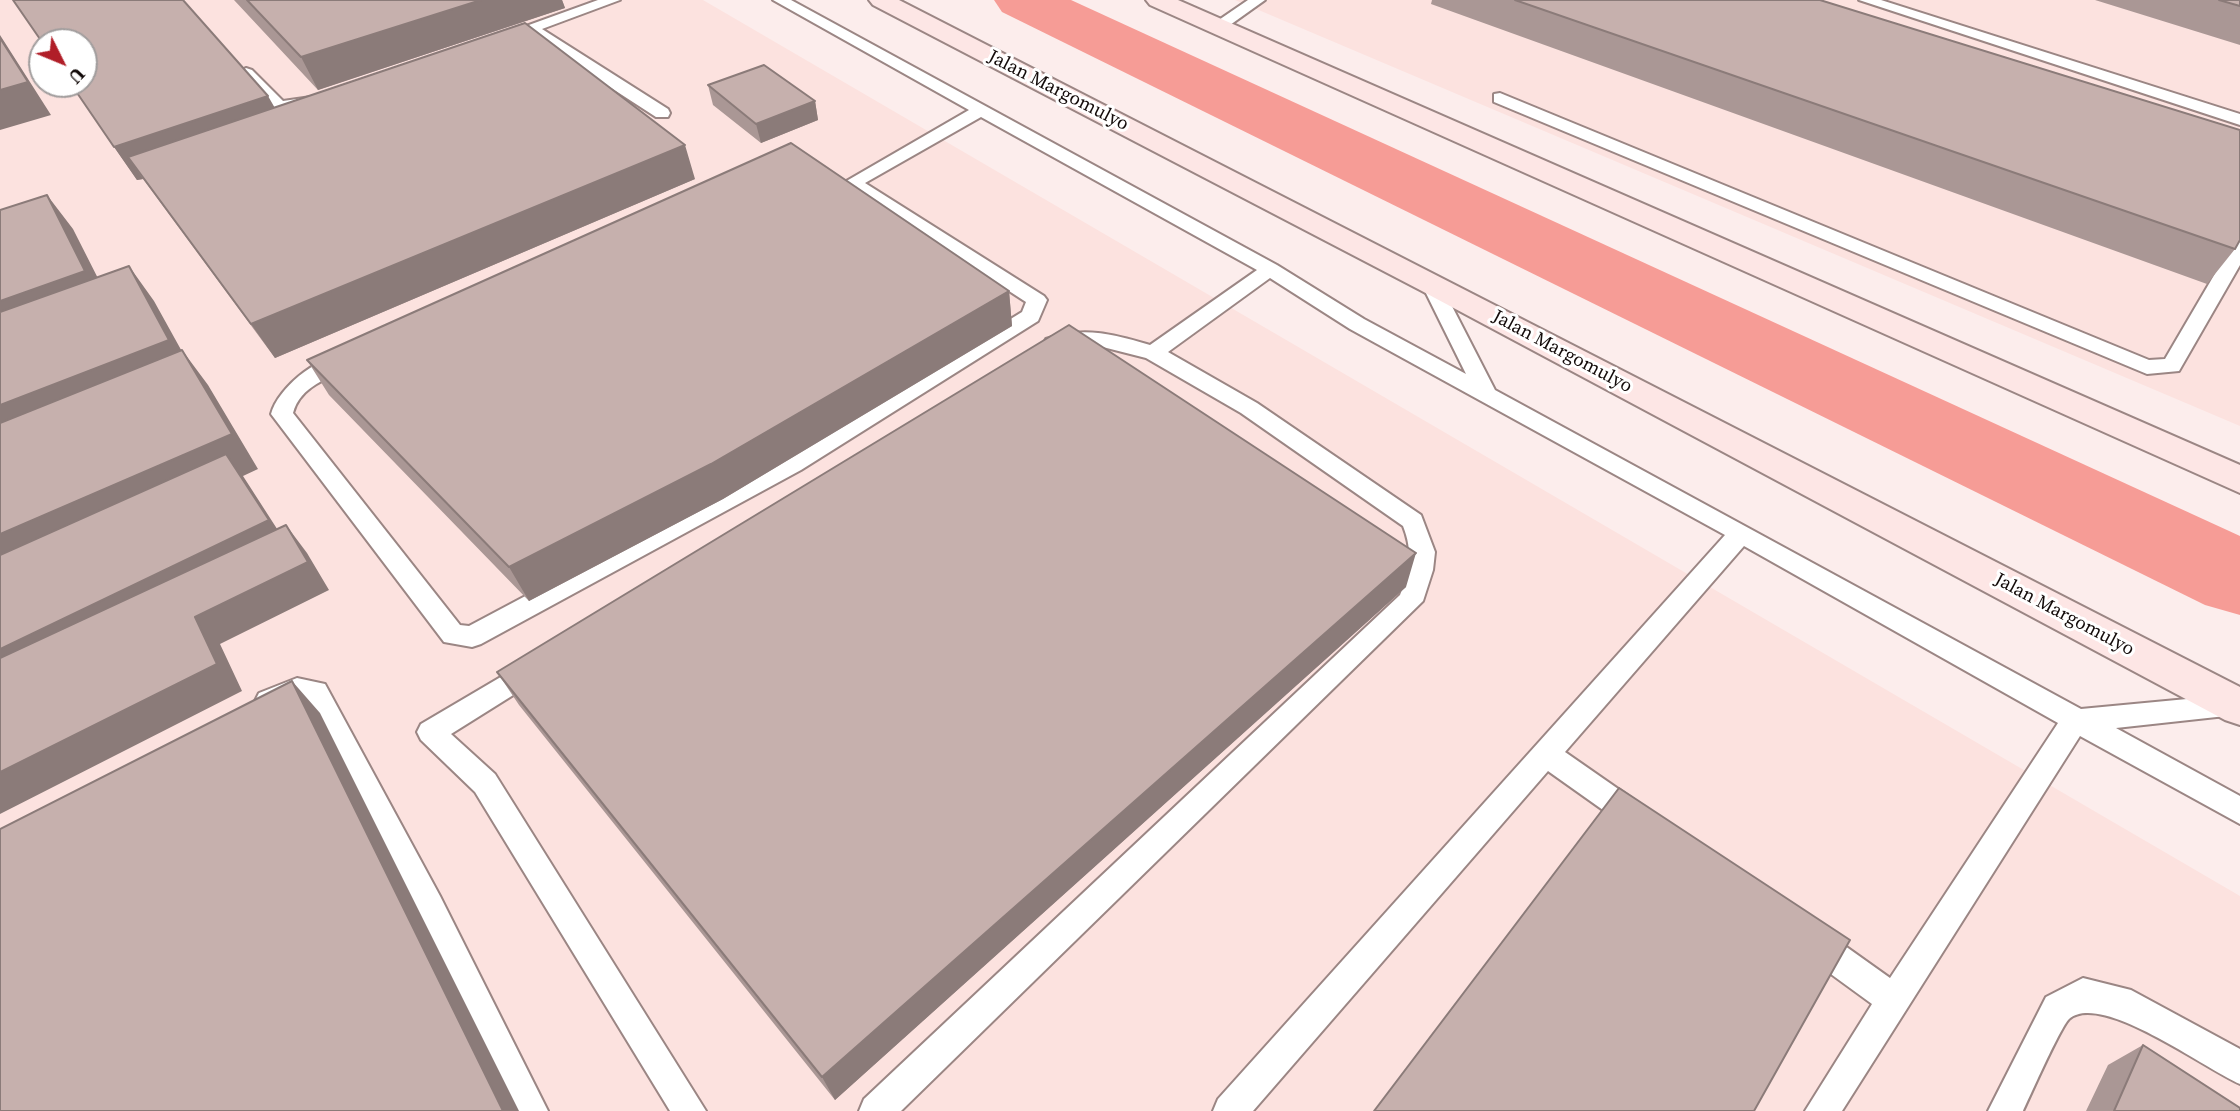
<!DOCTYPE html>
<html>
<head>
<meta charset="utf-8">
<style>
  body { margin:0 }
  #map { position:relative; width:2240px; height:1111px; overflow:hidden; background:#fcedec; font-family:"Source Serif 4",serif }
  canvas { display:block }
  .north { position:absolute; left:28px; top:28px; width:70px; height:70px; box-sizing:border-box; background:#fff; border:2px solid #a19d9d; border-radius:50%; rotate:133deg; font-size:19px; font-weight:700; line-height:28px; text-align:center; color:#130b0a }
  .north::after { content:''; display:block; margin:auto; width:24px; height:32px; background:#b01e28; clip-path:polygon(50% 0,100% 100%,50% 72%,0 100%) }
</style>
</head>
<body>
<div id="map">
<canvas width="2240" height="1111"></canvas>
<div class="north">U</div>
</div>
<script>
const g = document.querySelector('canvas').getContext('2d');
g.lineJoin = 'round';
function fillPath(path, color) {
  g.fillStyle = color;
  g.fill(path, 'evenodd');
}
function trace(path, color, width, dash) {
  g.strokeStyle = color;
  g.lineWidth = width;
  g.lineCap = dash ? 'butt' : 'round';
  g.setLineDash(dash || []);
  g.stroke(path);
}
function drawText(font, color, halo, rows, align = 'center') {
  g.font = font + ' "Source Serif 4",serif';
  g.lineWidth = 6;
  g.setLineDash([]);
  g.textBaseline = 'middle';
  g.strokeStyle = halo;
  g.fillStyle = color;
  for (const [text, x, y, turn = 0] of rows) {
    g.save();
    g.translate(x, y);
    g.rotate((+turn || 0) * Math.PI / 180);
    g.textAlign = isNaN(turn) ? turn : align;
    if (halo) g.strokeText(text, 0, 0);
    g.fillText(text, 0, 0);
    g.restore();
  }
}
fillPath(new Path2D(`
  M0,0h703l1537,896v215h-2240zM42,42h42v42h-42z
  M1235,0h1005v426z`), '#fce2df');
fillPath(new Path2D(`
  M994,0h77l1169,536v79l-35,-10 -1203,-593z`), '#f69c96');
const lane = new Path2D(`
  M598,0h22l-78,29 126,80 2,4 -2,4h-12l-128,-83 -27,9 -8,-5z
  M773,0h18l486,265 87,54 102,55 -45,-91 10,-6 7,2 57,111 586,319 159,-15v20l-5,1 -119,13 124,68v28l-160,-88 -238,375h-37l67,-107 -70,-51 -5,-11 5,-11 11,-4 11,4 66,47 168,-255 -314,-177 -179,206 82,57 5,9 -5,9 -10,4 -10,-4 -79,-56 -295,340h-40l5,-12 507,-564 -375,-206 -80,-51 -102,74 89,51 164,112 14,37 -2,18 -10,31 -522,510h-42l5,-12 536,-504c10,-24 13,-44 3,-69l-162,-113 -95,-55 -55,-14 -38,7 -7,-2 -3,-5 3,-5c37,-13 67,-5 104,6l107,-75 -276,-153 -116,66 179,113 3,4 -9,21 -237,149 -320,174 -9,3 -28,-5 -173,-228c7,-27 53,-65 81,-57l4,5 -4,5c-23,11 -52,19 -59,46l167,212 9,1 316,-168 237,-146 4,-10 -183,-119 126,-73z
  M1248,0h17l-42,30h-10v-6z
  M1859,0h22l359,114v11z
  M246,68l6,2 31,31 28,-4 8,5 -8,5 -38,3 -35,-37z
  M1500,93l649,267 16,-1 65,-111 10,-6v23l-61,106 -32,3 -653,-272v-8z
  M533,658l9,3 4,8 -4,8 -91,57 44,40 211,337h-36l-195,-319 -54,-52 -4,-8 4,-8z
  M297,678l28,6 115,212 108,215h-35l-95,-195 -112,-216h-11l-26,12 -10,-3 -4,-8 4,-8z
  M2083,978l48,12 109,59v35c-35,-15 -139,-93 -171,-65 -9,9 -38,75 -46,92h-35l58,-114z`);
const secondary = new Path2D(`
  M869,0h30l1341,687v38l-15,-5 -805,-430 -547,-285z
  M1146,0h32l1062,465v28l-1090,-488z`);
trace(lane, '#9b8684', 4);
trace(secondary, '#9b8684', 4);
fillPath(lane, '#fff');
fillPath(secondary, '#fde6e5');
fillPath(new Path2D(`
  M234,0h328l3,8 -247,82z
  M1432,0h388l415,249 -28,35 -776,-280z
  M2095,0h145v45z
  M71,84l203,23 421,72 -420,179 -132,-179 -6,1z
  M708,85l107,16 3,19 -57,23 -48,-38z
  M1009,291l3,35 -289,173 -194,102 -200,-206 -22,-35z
  M1406,587l-571,513 -316,-395 -22,-33z
  M2143,1045l97,66h-154l22,-46z`), '#aa9795');
fillPath(new Path2D(`
  M481,0h81l3,8 -247,82 -17,-33z
  M0,35l51,80 -51,15z
  M268,96l19,33 -159,28 15,22 -6,1 -23,-33z
  M815,101l3,19 -57,23 -5,-19z
  M685,145l10,34 -420,179 -24,-34z
  M47,195l26,34 39,77 -112,41v-46z
  M129,266l25,35 41,74 -195,77v-47z
  M1009,291l3,35 -289,173 -194,102 -20,-34z
  M182,350l26,35 50,84 -15,7 47,73 -290,142v-157z
  M286,525l21,28 22,37 -109,54 22,47 -242,123v-42l195,-155z
  M1416,553l-10,34 -571,513 -13,-23z
  M292,681l28,32 199,398h-16z`), '#8b7b79');
const building = new Path2D(`
  M13,0h170l85,96 -154,51 -43,-63h13v-42h-42z
  M247,0h234l-180,57z
  M1515,0h305l420,130v110l-5,9z
  M2219,0h21v6z
  M525,23l160,122 -434,179 -123,-167z
  M0,38l28,44 -28,8z
  M764,65l51,36 -59,23 -48,-39z
  M791,143l218,148 -298,173 -202,103 -202,-207z
  M47,195l38,76 -85,30v-91z
  M129,266l40,74 -169,65v-93z
  M1069,325l347,228 -594,524 -325,-405z
  M182,350l50,84 -232,100v-111z
  M226,454l43,66 -269,129v-94z
  M286,525l22,37 -113,55 22,47 -217,108v-114z
  M292,681l211,430h-503v-282z
  M1619,788l231,152 -96,171h-380z
  M2143,1045l97,63v3h-126z`);
fillPath(building, '#c6b0ad');
trace(building, '#8b7b79', 2);
drawText('19px', '#130b0a', '#fff', [
  ["Jalan Margomulyo",1058,91,27],
  ["Jalan Margomulyo",1562,352,28],
  ["Jalan Margomulyo",2064,615,28]
]);
</script>
</body>
</html>
